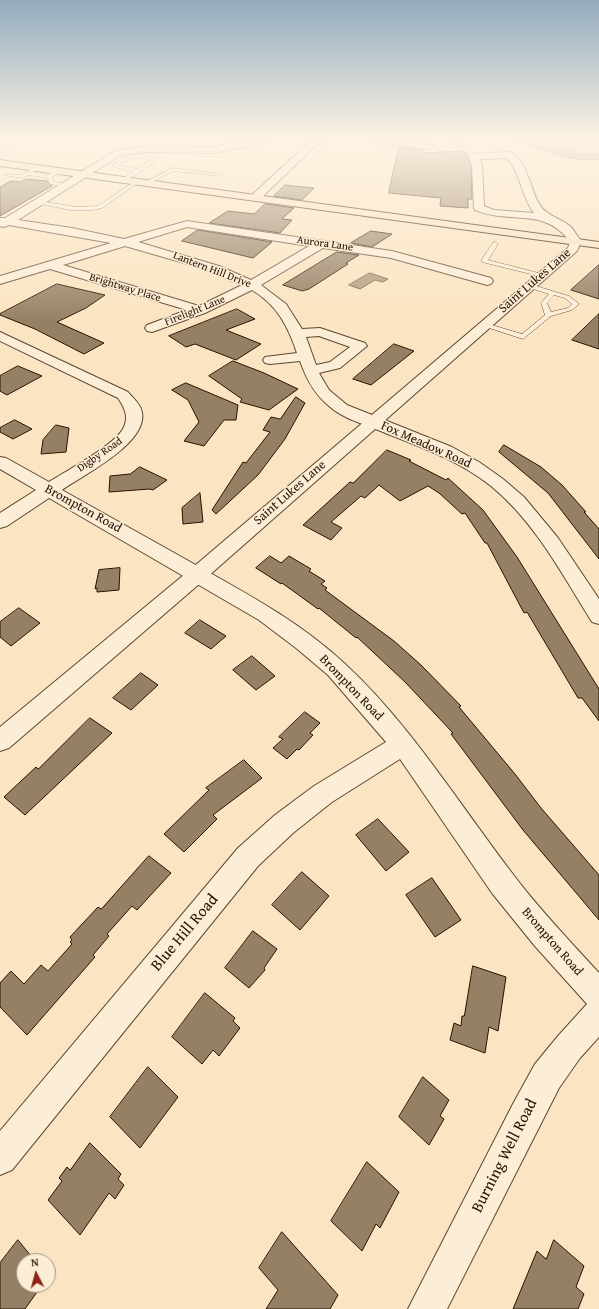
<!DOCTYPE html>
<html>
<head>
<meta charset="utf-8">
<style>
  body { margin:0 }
  #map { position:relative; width:599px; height:1309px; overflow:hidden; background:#fbe4c1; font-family:"Gentium Book Plus",serif }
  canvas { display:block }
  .north { position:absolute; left:16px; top:1253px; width:40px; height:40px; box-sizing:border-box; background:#fcedd7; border:1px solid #a69681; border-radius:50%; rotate:354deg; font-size:11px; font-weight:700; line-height:16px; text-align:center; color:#261301 }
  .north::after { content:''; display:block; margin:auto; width:14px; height:18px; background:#8f2418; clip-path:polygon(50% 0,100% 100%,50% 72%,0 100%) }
</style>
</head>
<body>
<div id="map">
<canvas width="599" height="1309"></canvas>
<div class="north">N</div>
</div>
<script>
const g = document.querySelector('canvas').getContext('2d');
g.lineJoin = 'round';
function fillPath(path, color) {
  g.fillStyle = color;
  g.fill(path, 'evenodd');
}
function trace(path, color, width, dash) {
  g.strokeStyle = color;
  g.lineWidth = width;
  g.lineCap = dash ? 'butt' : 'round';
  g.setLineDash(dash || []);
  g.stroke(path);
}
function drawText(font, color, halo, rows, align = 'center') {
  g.font = font + ' "Gentium Book Plus",serif';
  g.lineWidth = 3;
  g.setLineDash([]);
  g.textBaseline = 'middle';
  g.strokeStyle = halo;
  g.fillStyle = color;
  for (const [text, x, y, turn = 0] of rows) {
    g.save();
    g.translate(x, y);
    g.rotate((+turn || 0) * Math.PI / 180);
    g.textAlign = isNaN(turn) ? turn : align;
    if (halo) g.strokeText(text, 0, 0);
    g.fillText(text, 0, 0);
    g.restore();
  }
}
fillPath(new Path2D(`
  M518,140h81v19z`), '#d7c0a0');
const water = new Path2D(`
  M517,140h20l40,14h22v5c-29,4 -55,-9 -82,-19z
  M370,273l18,6 -5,3 -8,-2 -15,9 -11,-4z`);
fillPath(water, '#b39d80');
trace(water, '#7b664d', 1);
const building = new Path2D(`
  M399,147l25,3 -2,3 42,-2 4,5 3,10 1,33h-4v9l-28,-2 1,-8 -52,-5z
  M27,179l20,2 5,5 -52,30v-29l11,-6 9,1z
  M285,185l29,3 -12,12 -28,-4z
  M265,204l29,4 -12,11 10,1 -12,13 -71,-10 19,-12 26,3z
  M198,230l74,12 -19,16 -71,-17z
  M371,231l21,3 -20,13 -21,-4z
  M337,252l22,3 -13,8 2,1 -39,25 -7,2 -19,-6z
  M599,265v34l-28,-9z
  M57,284l48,11 -19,13 -29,14 47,21 -20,11 -49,-25 -35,-14v-1z
  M237,309l18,10 -29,11 35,14 -25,16 -41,-16 -9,3 -17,-11z
  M599,314v35l-27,-9z
  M394,344l20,7 -43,34 -18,-6z
  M233,361l31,12 34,16 -29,21 -29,-8 2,-3 -33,-23z
  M18,366l24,10 -35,19 -7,-4v-15z
  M186,383l52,22 -2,15h-12l-20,26 -20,-5 15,-19 -11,-22 -16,-10z
  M296,397l9,6 -20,36 -27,36 -42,39 -4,-4 31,-48 3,1 24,-31 -7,-2 8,-13 9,2z
  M15,420l17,9 -19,10 -13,-7v-4z
  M56,425l13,3 -3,24 -25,2 2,-14z
  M504,445l37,22 21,18 24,27h-2l15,17v30l-51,-66 -49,-41z
  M387,450l24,10 -2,1 37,19 2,-2 35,32 34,47 82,132v32l-17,-23h-4l-51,-86 -3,1 -37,-70h-2l-20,-30 -3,1 -23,-21 -11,-7 -28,15 -21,-16 -14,13 -4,-2 -30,26 11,6 -11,12 -28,-15 47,-43 3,1z
  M140,467l27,13 -14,10 -3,-1 -41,3 1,-16 20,-2z
  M200,493l3,29 -20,2 -1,-16z
  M270,556l11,7 8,-7 22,13 -2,2 16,10 -4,3 6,4 -2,2 69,51 27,24 40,41 -2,1 56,67 26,34 58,67v45l-76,-90 -72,-96 2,-1 -48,-51 -48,-45 -1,1 -37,-30 -1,1 -36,-26 -1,1 -25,-16z
  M120,568l-1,22 -22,2v-4l-2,1 4,-19z
  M19,608l21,15 -29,23 -11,-9v-15z
  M200,620l26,16 -15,13 -26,-16z
  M252,656l23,20 -19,14 -23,-20z
  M141,673l17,12 -27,25 -18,-12z
  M305,712l15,11 -10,10 3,2 -14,15 -2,-1 -10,10 -14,-11 10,-9 -4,-2z
  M90,718l22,15 -87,82 -21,-18 32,-30 2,2z
  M244,760l18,18 -49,37 4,4 -33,33 -20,-18 45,-44 -3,-2z
  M378,819l31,33 -23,19 -30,-36z
  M149,856l22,17 -34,37 -5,-4 -25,28 2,2 -16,19 2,2 -68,78 -27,-28v-24l11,-12 13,13 17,-19 7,6 24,-27 -2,-2 2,-2 -2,-3 28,-30 3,2z
  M302,872l27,24 -29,34 -28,-25z
  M432,878l29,42 -26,17 -29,-42z
  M253,931l24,18 -13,19 1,2 -16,18 -24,-20z
  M473,966l33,11 -8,54 -9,-4 -4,26 -35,-13 4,-17 7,3 1,-10h2z
  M205,993l30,25 -2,3 7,7 -21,28 -6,-6 -11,14 -30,-27z
  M148,1067l30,30 -38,51 -30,-31z
  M423,1077l26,23 -9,16 4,3 -15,26 -30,-28z
  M90,1143l31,31 -3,5 6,6 -9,14 -6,-6 -29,42 -32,-35 14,-19 -3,-3 8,-11 3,3z
  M367,1162l32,30 -19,36 -4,-4 -14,27 -31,-30z
  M282,1232l56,63 -8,14h-64l12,-19 -19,-22z
  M18,1240l17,21h-11v24h18l-17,24h-25v-46z
  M554,1240l30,26 -8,21 8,7 -6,15h-65l24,-58 9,8z`);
fillPath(building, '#958065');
trace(building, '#261301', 1);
const service = new Path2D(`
  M450,142l15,2 11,13 -4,1 -10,-12 -9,-2 -2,4h-4v-3z
  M0,150l11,2 -11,6v-3l4,-2 -4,-1z
  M132,155h11l12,3 -1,5 -27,17h-4v-2l10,-6 -21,-6 9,-7zM138,158l12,1v2l-13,8 -19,-4 11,-6z
  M172,168l48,6 2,1 -2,1 -47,-5 -23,12 -4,-1z
  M33,169l2,1 -2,2 15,3 10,-6h4v2l-10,6 2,5 16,3 -3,2 -17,-3 -3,-6 -18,-3 -7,3 -18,-3 2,-1 15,1z
  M137,180l2,2 -37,26 -9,2h-23l-34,-7 3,-2 38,6 21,-1z
  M495,242l3,2 -10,16 58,15 -3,2 -61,-15 -1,-1 11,-17z
  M529,284l40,12 10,8 -7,6 -21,6 -28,23 -40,-13v-2l2,-1 37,11 23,-19 -4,-12 8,-9 -22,-7 -1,-1zM554,295l11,3 7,6 -4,4 -17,4 -4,-9z`);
const minor = new Path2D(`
  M249,140h18l-4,3 -50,10 -68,-1 -24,3 -103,65 54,8 52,11 63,-18 205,30 99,27 2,3 -2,3 -4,1 -96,-27 -68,-10 -62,37 25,19 16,25 18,-1 45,15 2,3 -27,22 -21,5 10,17 18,15 105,42 27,15 24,17 21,18 34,41 41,61v25l-7,-2c-30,-48 -57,-100 -101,-136 -34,-27 -74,-40 -113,-56 -17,-7 -36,-12 -49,-24 -15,-12 -23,-28 -29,-45l-30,3 -5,-1 -2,-3 2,-3 32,-4c-9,-27 -20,-48 -45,-63l-47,23 -53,19 -5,-1 -2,-3 2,-3 40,-15 -137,-41 -50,15v-8l111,-33 -102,-18 -5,2 -4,-1v-8h5l110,-67 30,-5 68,1zM187,227l122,19 -58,34 -32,-14 -81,-24zM125,246l73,21 44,18 -43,21 -136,-41zM319,336l31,11 -20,15 -14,3 -10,-28z
  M315,140h12l-13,7 -54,52h-8l-1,-2 1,-2 56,-52z
  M373,140c12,0 52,-2 61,6l-5,3 -52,-6z
  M509,152c16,4 22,37 29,50 7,14 21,15 32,24 4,4 7,10 11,15l-2,2h-8c-26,-37 -59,-18 -96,-33l-1,-2 -2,-42 -3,-9 5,-3zM507,158c14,15 14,38 27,55l-40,-3 -10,-4 -2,-40 -2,-7z
  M0,332l128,60c4,5 11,11 13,17 12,32 -58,66 -79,81 47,26 94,53 141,79 50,28 99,55 141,94 66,61 113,138 168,210 26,35 57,67 87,100v64l-19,21 -21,30 -112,221h-39l106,-207 21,-38 23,-28 29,-32 -53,-59 -42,-52 -92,-134 -68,43 -39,31 -35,33 -246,304 -12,5v-44l238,-283 37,-33 39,-29 72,-44 -58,-67 -32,-27 -37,-28 -210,-122 -42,28 -7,2v-15l36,-23 -36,-21v-12l6,1 43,24c17,-11 68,-38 75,-55 5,-11 0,-20 -6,-29l-118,-57z`);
const tertiary = new Path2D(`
  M575,238l6,3 -4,10 -372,328 -196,169 -9,3v-24l191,-158 377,-321 3,-9z`);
const primary = new Path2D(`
  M0,160l599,82v6l-599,-82z`);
trace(service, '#5b4731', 1);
trace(minor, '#5b4731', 2);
trace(tertiary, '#5b4731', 2);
trace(primary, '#261301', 2);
fillPath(service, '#fcedd7');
fillPath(minor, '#fcedd7');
fillPath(tertiary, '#fcedd7');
fillPath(primary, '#fbe4c1');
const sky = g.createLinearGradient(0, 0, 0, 323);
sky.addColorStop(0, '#93abbe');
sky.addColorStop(0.43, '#fdf3e3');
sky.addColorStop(1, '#fdf3e300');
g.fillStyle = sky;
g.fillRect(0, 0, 599, 323);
drawText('11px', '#261301', '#fcedd7', [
  ["Aurora Lane",325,244,8],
  ["Lantern Hill Drive",212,270,21],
  ["Brightway Place",125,288,17],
  ["Firelight Lane",195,311,-22],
  ["Digby Road",100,455,-35]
]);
drawText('13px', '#261301', '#fcedd7', [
  ["Saint Lukes Lane",535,281,-41],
  ["Fox Meadow Road",426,445,24],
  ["Saint Lukes Lane",290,493,-41],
  ["Brompton Road",83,509,29],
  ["Brompton Road",351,688,46],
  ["Brompton Road",552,942,49]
]);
drawText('16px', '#261301', '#fcedd7', [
  ["Blue Hill Road",185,933,-50],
  ["Burning Well Road",505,1156,-63]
]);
</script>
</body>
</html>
